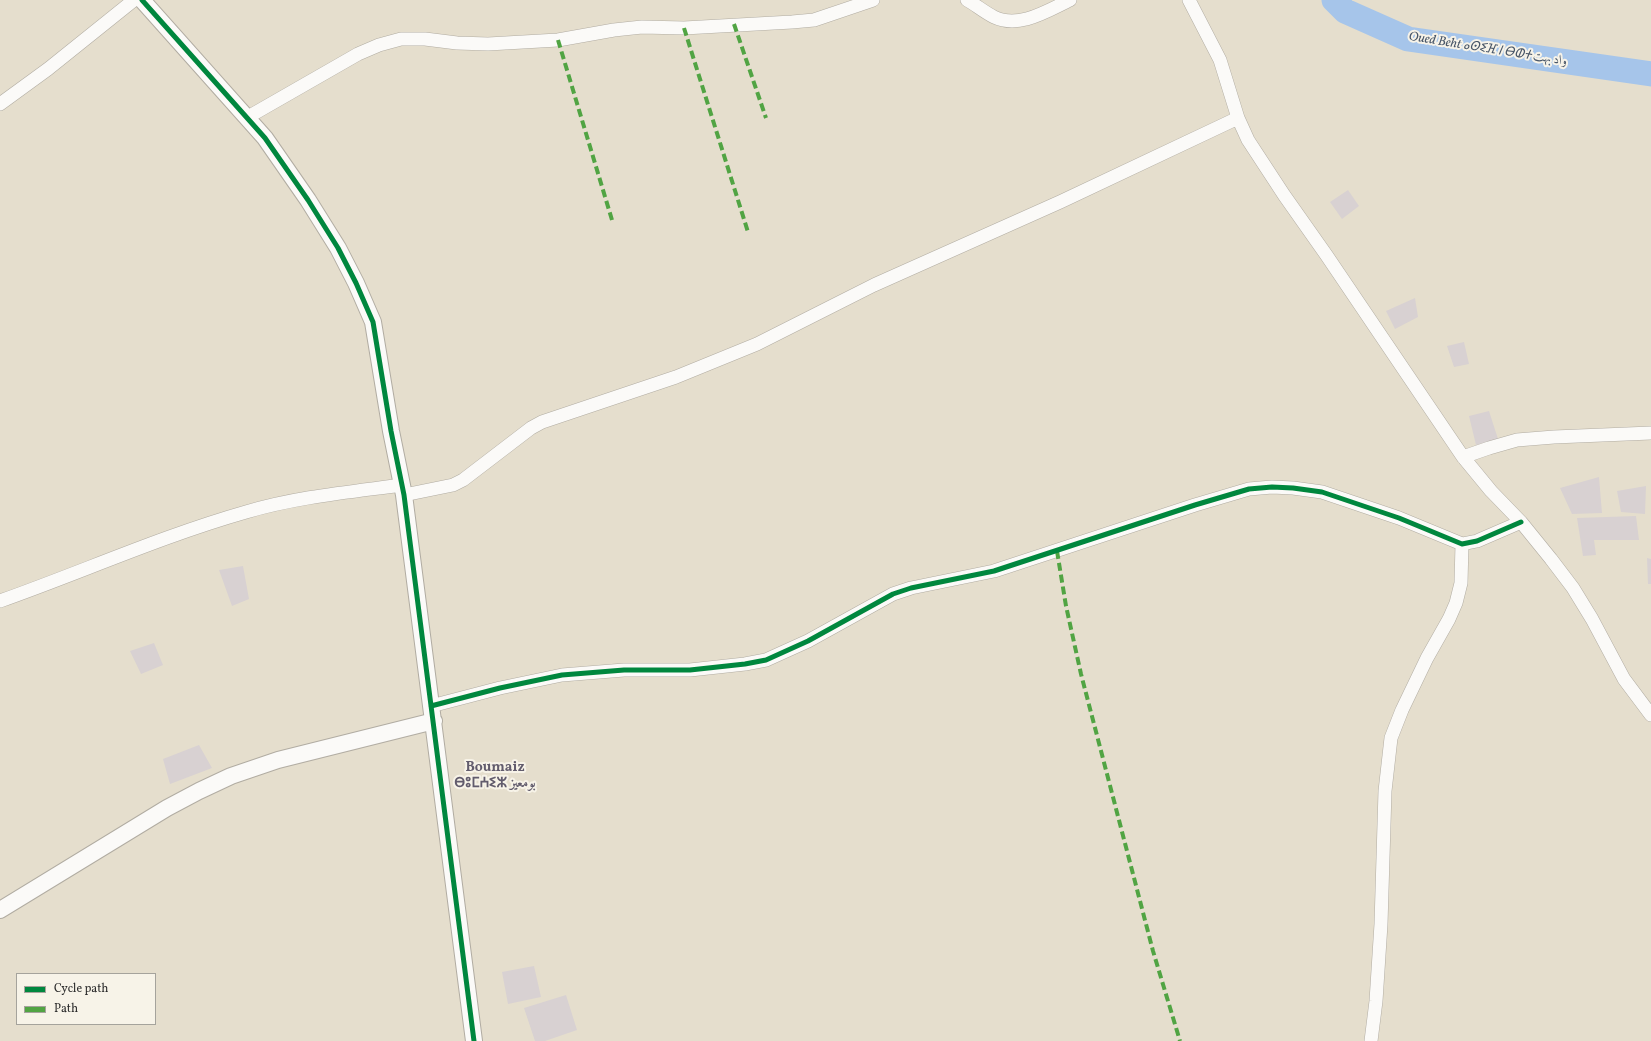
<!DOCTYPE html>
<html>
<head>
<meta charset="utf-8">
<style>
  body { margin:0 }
  #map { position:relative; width:1651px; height:1041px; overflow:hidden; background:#e5decd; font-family:Vollkorn,serif }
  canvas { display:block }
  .legend { position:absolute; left:16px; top:973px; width:140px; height:52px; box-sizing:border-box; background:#f7f3e8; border:1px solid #a5a39c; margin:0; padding:5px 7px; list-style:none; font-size:12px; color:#2b2b2b }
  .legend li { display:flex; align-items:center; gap:8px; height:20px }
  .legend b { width:20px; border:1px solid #a5a39c }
</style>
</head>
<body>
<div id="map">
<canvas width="1651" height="1041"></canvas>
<ul class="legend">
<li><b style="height:5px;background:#00873e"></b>Cycle path</li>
<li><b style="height:5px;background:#51a443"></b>Path</li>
</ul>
</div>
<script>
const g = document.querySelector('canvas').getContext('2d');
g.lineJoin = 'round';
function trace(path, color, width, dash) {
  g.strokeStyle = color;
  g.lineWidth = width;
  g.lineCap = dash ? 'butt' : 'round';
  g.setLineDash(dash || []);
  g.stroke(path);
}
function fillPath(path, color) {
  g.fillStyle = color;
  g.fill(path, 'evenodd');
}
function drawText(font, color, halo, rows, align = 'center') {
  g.font = font + ' Vollkorn,Amiri,"Noto Sans Tifinagh",serif';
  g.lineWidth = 4;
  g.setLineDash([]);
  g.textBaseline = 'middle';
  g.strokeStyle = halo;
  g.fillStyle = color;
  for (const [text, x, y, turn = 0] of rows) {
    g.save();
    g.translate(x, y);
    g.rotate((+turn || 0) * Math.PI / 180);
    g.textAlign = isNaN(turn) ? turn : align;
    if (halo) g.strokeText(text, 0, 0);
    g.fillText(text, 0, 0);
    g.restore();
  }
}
trace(new Path2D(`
  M1334,0l11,11 63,28 243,35`), '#a6c5ea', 25);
fillPath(new Path2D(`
  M1348,190l11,16 -17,13 -12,-17z
  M1415,298l3,19 -23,12 -9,-18z
  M1464,342l5,22 -15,3 -7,-21z
  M1489,411l9,28 -22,6 -7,-29z
  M1599,477l3,36 -30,1 -12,-26z
  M1646,486l-1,28 -24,-2 -4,-21z
  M1636,516l3,24h-45l2,15 -13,1 -6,-38z
  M1647,558l4,1v25h-3z
  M243,566l6,33 -17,7 -13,-36z
  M154,643l9,22 -22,9 -11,-23z
  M199,745l13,23 -42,16 -7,-25z
  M534,966l7,31 -33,7 -6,-32z
  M566,995l11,35 -32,11h-10l-11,-33z`), '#d8d1d2');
const minor = new Path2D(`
  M967,0c9,5 17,12 27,17 25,12 53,-6 76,-17
  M1189,0l31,60 18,58 10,22 36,55 43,61 136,201 28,34 30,31 30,37 22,29 19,31 32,60 27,36
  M0,104l48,-35 86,-69
  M248,117l110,-63 21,-9 22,-6h24l32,4 31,1 70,-4 56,-10 28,-3 42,1 108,-6 22,-2 59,-20
  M1463,457l26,-9 28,-8 37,-3 97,-4
  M404,495l49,-10 10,-5 68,-52 11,-6 134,-45 81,-33 117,-59 186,-83 178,-84
  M0,601c82,-29 162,-65 246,-89 50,-15 104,-20 156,-27
  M431,706l69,-18 62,-13 62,-5h66l55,-6 21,-4 42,-19 85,-47 18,-6 83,-17 201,-66 54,-16 23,-2 21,1 29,4 77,26 63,26 15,-3 44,-19
  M1371,1041l5,-40 5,-77 4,-133 6,-53 11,-28 25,-52 22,-39 7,-16 5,-20 1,-39`);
const tertiary = new Path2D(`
  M142,0l123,138 43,62 30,48 18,35 17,39 18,109 13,64 70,546
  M0,910l167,-102 32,-17 32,-15 47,-16 156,-39`);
trace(minor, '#b1aca2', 14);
trace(tertiary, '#b1aca2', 18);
trace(minor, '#fbfaf8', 13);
trace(tertiary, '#fbfaf8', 16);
trace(new Path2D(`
  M734,24l32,94
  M684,28l64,204
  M558,40l54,180
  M1057,551l9,55 15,68 72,277 27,90`), '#51a443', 4, [8, 4]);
trace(new Path2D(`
  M142,0l123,138 43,62 30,48 18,35 17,39 18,109 13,64 70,546
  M431,706l69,-18 62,-13 62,-5h66l55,-6 21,-4 42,-19 85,-47 18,-6 83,-17 201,-66 54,-16 23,-2 21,1 29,4 77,26 63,26 15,-3 44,-19`), '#00873e', 5);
drawText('italic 13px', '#485668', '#f7f3e8', [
  ["Oued Beht ⴰⵙⵉⴼ ⵏ ⴱⵀⵜ واد بهت",1488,50,9]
]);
drawText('bold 14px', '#625c6d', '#f7f3e8', [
  ["Boumaiz",495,768],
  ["ⴱⵓⵎⵄⵉⵣ بومعيز",495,784]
]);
</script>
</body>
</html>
